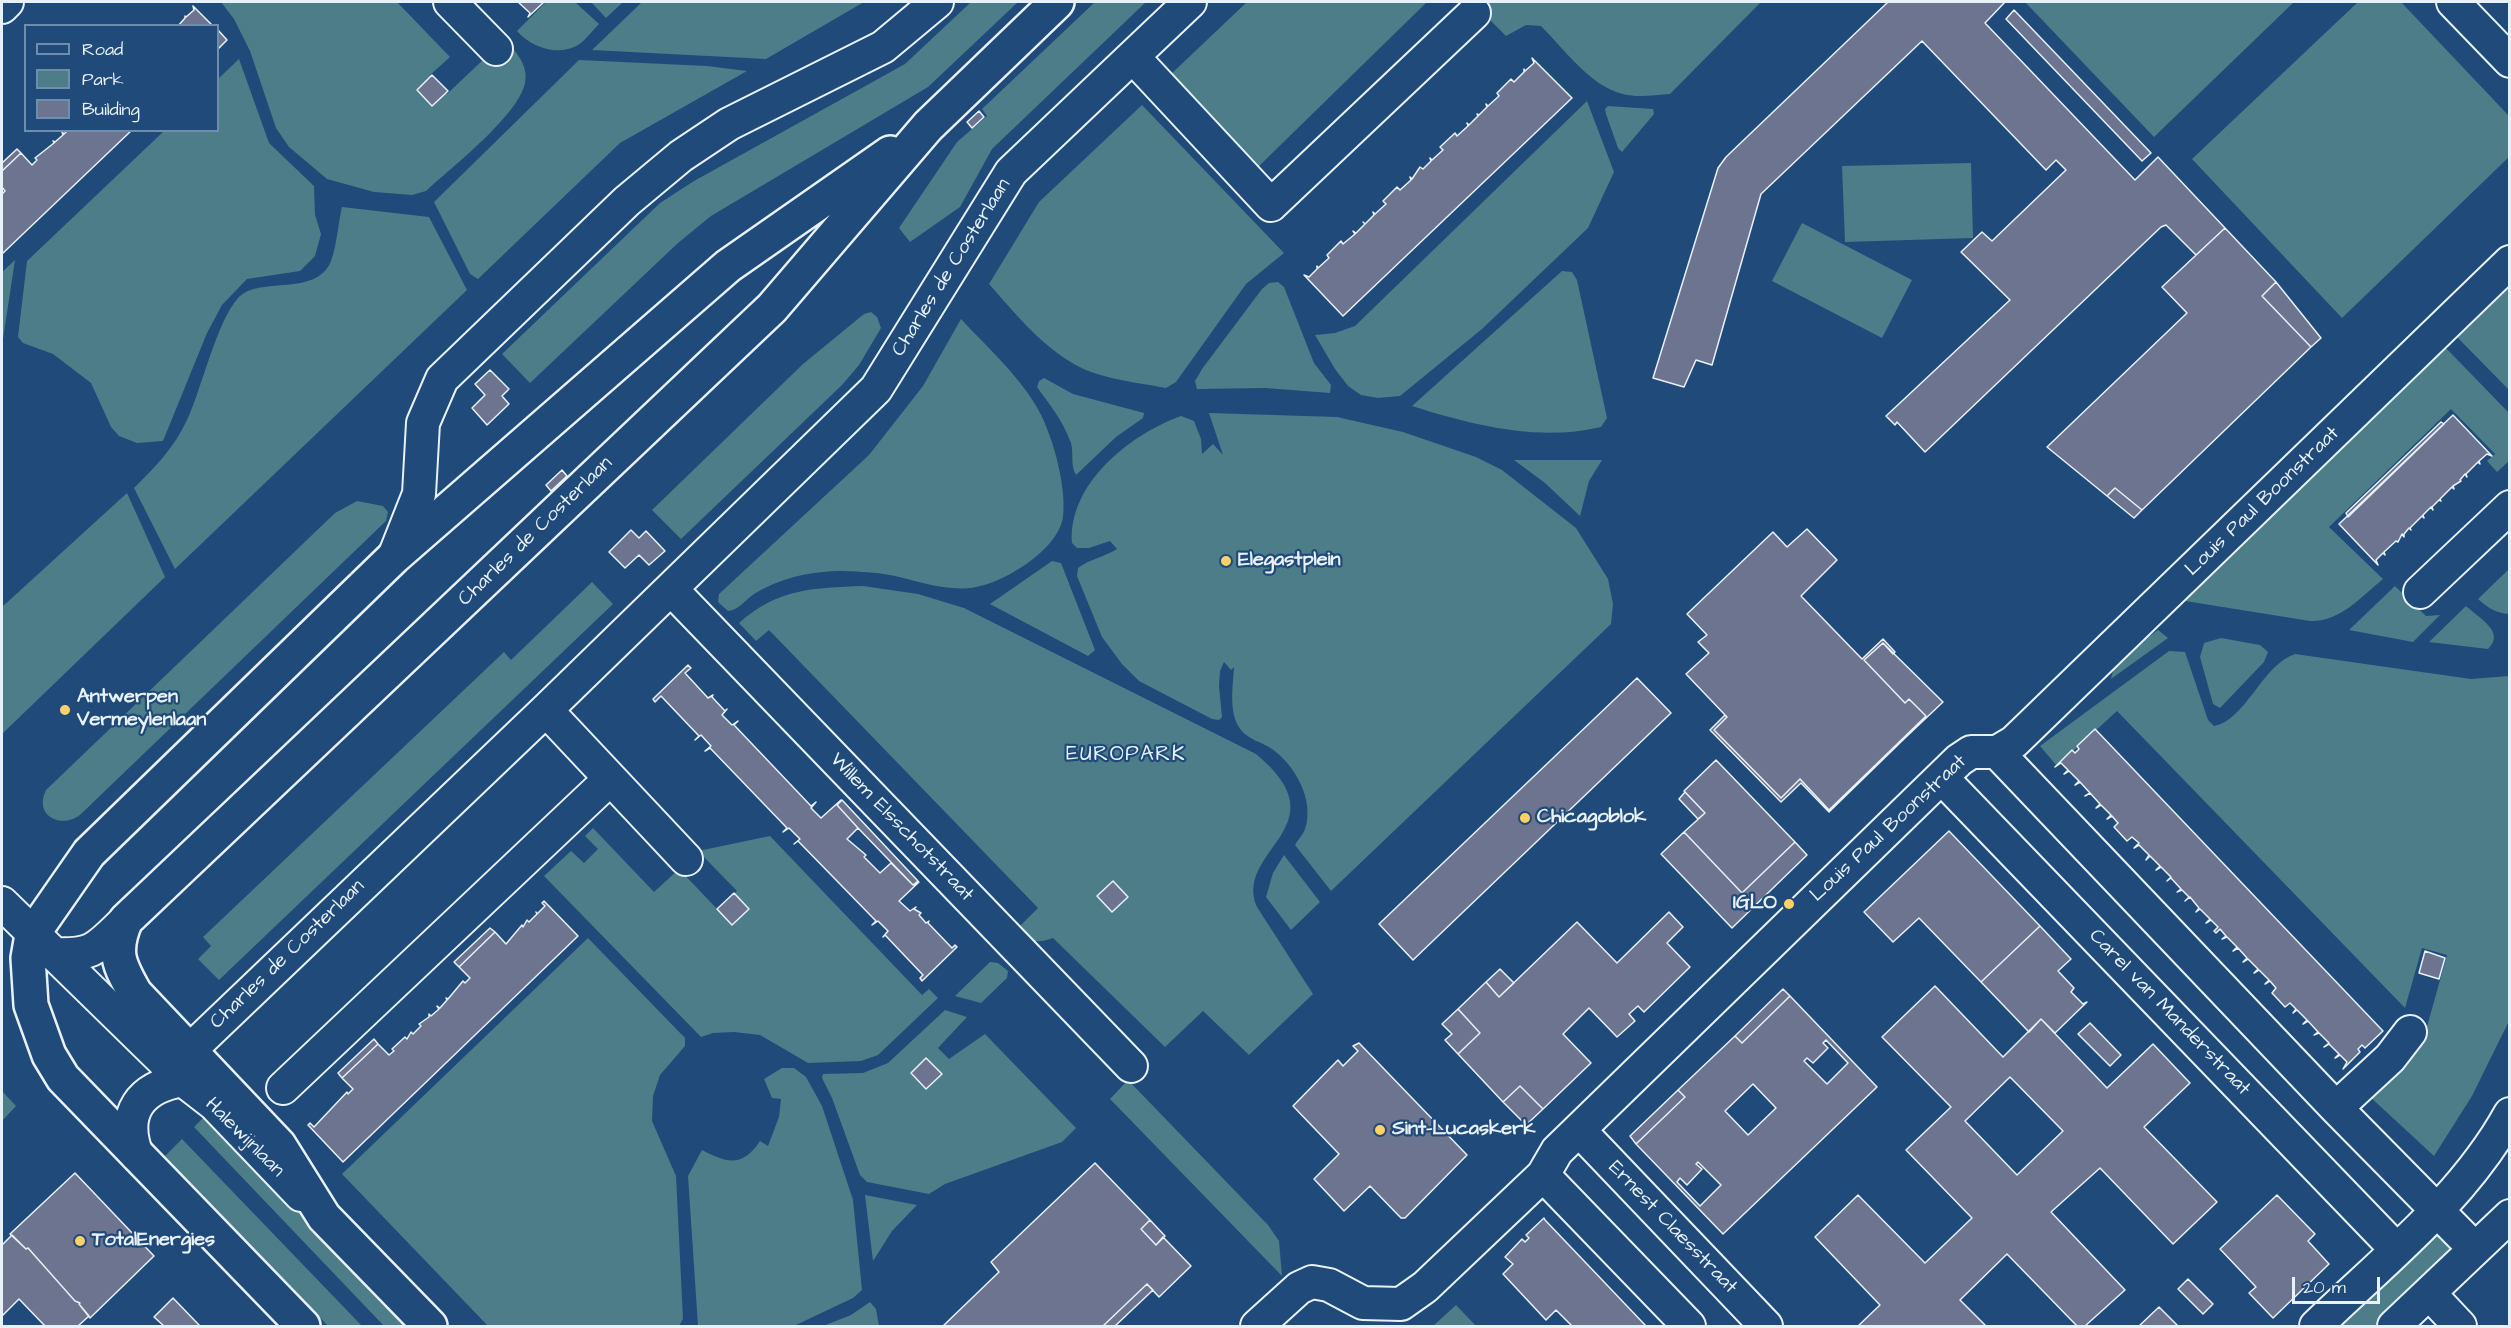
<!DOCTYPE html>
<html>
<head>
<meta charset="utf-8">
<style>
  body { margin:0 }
  #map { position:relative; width:2511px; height:1328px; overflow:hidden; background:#1f4a7a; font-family:"Architects Daughter",sans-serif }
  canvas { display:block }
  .frame { position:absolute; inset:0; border:3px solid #e8f1f8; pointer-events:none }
  .legend { position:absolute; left:24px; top:24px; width:195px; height:108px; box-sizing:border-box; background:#1f4a7a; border:2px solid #6f8dac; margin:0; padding:8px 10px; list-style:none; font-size:18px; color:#e8f1f8 }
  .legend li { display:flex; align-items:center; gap:12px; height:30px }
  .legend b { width:30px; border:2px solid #6f8dac }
  .scale { position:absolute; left:2292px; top:1277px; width:88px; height:27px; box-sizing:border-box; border:3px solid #e8f1f8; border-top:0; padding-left:8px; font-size:18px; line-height:21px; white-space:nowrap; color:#e8f1f8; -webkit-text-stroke:4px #1f4a7a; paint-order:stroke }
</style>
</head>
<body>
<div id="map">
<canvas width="2511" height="1328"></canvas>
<div class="frame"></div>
<ul class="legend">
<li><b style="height:8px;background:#1f4a7a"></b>Road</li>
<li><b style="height:16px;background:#4c7d88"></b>Park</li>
<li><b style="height:16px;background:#6d7490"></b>Building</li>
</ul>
<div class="scale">20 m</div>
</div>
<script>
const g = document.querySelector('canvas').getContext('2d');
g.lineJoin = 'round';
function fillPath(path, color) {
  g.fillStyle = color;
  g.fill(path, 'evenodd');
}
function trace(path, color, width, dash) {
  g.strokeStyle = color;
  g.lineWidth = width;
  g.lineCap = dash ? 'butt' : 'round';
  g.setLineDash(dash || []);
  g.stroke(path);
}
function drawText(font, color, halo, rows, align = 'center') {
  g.font = font + ' "Architects Daughter",sans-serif';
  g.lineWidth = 4.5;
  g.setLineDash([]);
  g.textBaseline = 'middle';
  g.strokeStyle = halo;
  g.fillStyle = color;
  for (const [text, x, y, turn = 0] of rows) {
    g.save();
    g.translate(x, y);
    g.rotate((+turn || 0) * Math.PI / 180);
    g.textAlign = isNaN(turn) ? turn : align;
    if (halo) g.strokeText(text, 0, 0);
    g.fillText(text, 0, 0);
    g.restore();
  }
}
fillPath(new Path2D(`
  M221,2h176l53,55 -20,18 17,19 58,-55c10,12 24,26 20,44 -7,33 -73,84 -99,108l-14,4 -38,-3 -47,-13 -38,-32 -13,-19 -26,-77 -16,-32z
  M546,2h29l24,22c-7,7 -13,16 -21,21 -21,12 -47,2 -61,-14z
  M591,2h32l-17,16z
  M642,2h222l-98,57 -174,-9z
  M971,2h47l-90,85 -217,129 -33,27 -148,140 -28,-29 158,-151 34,-22 211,-117z
  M1095,2h51l-154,147 -32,58 -50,35 -11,-14 58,-86 30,-26 -5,-7z
  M1247,2h180l-170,166 -88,-92z
  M1472,2h289l-91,92c-15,1 -33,4 -47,0 -33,-8 -58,-44 -82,-68l-15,-1 -20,11z
  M2025,2h269l-140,135z
  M2358,2h43l108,114v41l-167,161 -150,-159z
  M239,59l30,84 45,43 1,29 6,19 -6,22 -15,15 -53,8 -25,26 -15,28 -44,108 -26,2 -18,-7 -8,-9 -20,-44 -38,-29 -30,-11 -5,-6 9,-76 137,-130 54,-1v-51z
  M579,60l128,6 40,5 -127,72 -142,136 -8,-5 -36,-72z
  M1587,101l27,71 -26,56 -106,101 -82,67 -22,2 -17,-3 -13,-9 -13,-17 -20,-34 20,-2 20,-7z
  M1142,105l142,148 -38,31 -70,98 -10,6c-31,-6 -70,-9 -97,-27 -32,-20 -56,-50 -80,-77l50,-82z
  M1608,106l45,3 1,5 -32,38 -4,-4 -12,-34 -1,-5z
  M1971,163l2,75 -128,4 -3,-76z
  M342,207l87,10 38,73 -292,279 -41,-81c21,-21 40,-40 53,-68 15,-32 29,-97 51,-122 21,-23 78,0 93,-37 6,-17 7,-37 11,-54z
  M1802,223l110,57 -30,58 -110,-57z
  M15,260l-12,79h-1v-67z
  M1562,271l10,1 5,8 30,138 -6,9c-62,15 -129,-2 -189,-21z
  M2509,281v109l-55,-56z
  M1278,282l6,5 30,76 17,22 -1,8 -65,-5 -68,1 -2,-8 7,-12 60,-80 7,-6z
  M871,312l6,5 4,11 -22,37 -17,20 -161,154 -29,-29 151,-146 61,-50z
  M961,319c25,27 55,54 74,85 17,27 32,82 28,113 -5,34 -62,68 -93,71 -26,3 -55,-8 -80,-13 -17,-3 -37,-4 -54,-4 -29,1 -58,8 -82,23 -9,6 -15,16 -26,17l-10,-9 1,-8 150,-139 54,-69z
  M2443,345l66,68v48l-12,11 -10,-11 8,-7 -44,-45 -122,118 54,52c-22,18 -43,43 -73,42l-131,-21z
  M1044,378l29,16 71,19 -1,5 -27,19 -40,38c-6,-10 -2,-21 -5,-32 -8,-22 -21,-38 -34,-56l2,-6z
  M1209,413l128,4 66,15 73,25 26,13 74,58 32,51 5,25 -2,20 -280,267 -36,-46c3,-5 8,-11 10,-16 10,-28 -10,-64 -33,-80 -10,-7 -23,-9 -31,-19 -13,-16 -8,-44 -7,-63l-3,3 -7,-8 -4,9 -1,15 3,31 -3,3 -7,-1 -73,-38 -17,-17 -20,-27 -25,-61 1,-8c12,-9 26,-11 39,-19l-7,-8 -21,7h-12l-5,-5c-4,-60 59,-109 109,-127l13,5 7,18 1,15 11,-10 10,11z
  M1514,460h88l-13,21 -9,35 -35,-33z
  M127,493l38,84 -163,157v-127z
  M357,501l26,5 5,6 -2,9 -305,293c-19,16 -48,2 -35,-24l289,-277z
  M1052,561l9,2 34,87 -7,6 -98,-52z
  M2509,569v45c-13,-1 -21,-6 -31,-15z
  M592,582l21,22 -394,376 -21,-21 13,-13 -8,-9 301,-285 7,8z
  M863,586l55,8 46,14 292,146c88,73 -23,95 1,153l56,87 -64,61 -46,-44 -38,36 -112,-109c-17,6 -23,4 -36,-9l21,-21 -269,-278 -13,11 -17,-18c39,-35 75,-35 124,-37z
  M2395,586l31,30 14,-1 -27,27 -64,-12z
  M2466,606c13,12 40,26 22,43l-59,-7z
  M2158,630l10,8 -57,41 5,-19z
  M2221,638l39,7 8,7 -4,10 -44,46 -7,-4 -13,-47 4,-14z
  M2169,651l16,1 23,68 6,6c31,-5 49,-62 81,-72l176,25 38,-3v345l-37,75 -38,60 -66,-61 55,-54 24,-86 -25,-7 -17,60 -288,-297 -60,55 -17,-20z
  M593,828l61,64 25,-23 39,41 19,-19 -39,-40 72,-15 152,159 7,-6 9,9 -60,57 -17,6 -53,2 -48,-28 -26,-3 -21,1 -12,4 -157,-161 27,-25 13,12 14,-14 -13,-13z
  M1284,855l36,47 -29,28 -25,-33 7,-24z
  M588,938l97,100v8l-25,29 -7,21 -1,25 24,55 7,143 -4,7h-191l-146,-152z
  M990,962l8,1 10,8 -1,7 -26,25 -26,-7z
  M945,1010l22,7 -29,31 11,11 36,-25 91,94 -14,14 -117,42 -16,10 -62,-12 -7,-7 -28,-77 -10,-20 1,-4 40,-1 25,-10z
  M782,1068h12l12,9 16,29 31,94 9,90 -9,8 -57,27 -98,1 -10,-150 14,-26c25,13 40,18 58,-9l8,5 11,-29 2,-18 -9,-1 -8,-19z
  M1128,1080l140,145 11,16 3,35 -172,-177z
  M2,1091l14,15 -14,15z
  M210,1111l207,215h-33l-190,-199z
  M182,1139l180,187h-34l-163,-170z
  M865,1195l52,10 -25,26 -19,30z
  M2438,1233l18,18 -79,75h-37z
  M870,1302l6,7 3,17h-56l28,-11z
  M1456,1305l20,21h-43z`), '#4c7d88');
const building = new Path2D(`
  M518,2h26l-16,15 2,-4z
  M1888,2h117l-20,21 150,157 23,-23 67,71 -29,27 -30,-30 -5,2 -236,225 -28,-30 -2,3 -9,-9 124,-116 -49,-48 21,-20 10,9 74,-71 -10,-10 -10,10 -124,-129 -161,153 -49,171 -16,-5 -12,27 -31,-9 65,-210 8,-11z
  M193,6l20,20h-35l7,-8v-2l1,1 8,-7z
  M2014,10l137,143 -9,8 -136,-142z
  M218,30l9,10 -9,9z
  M1532,58l40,40 -229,218 -39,-41 5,2 8,-8v-3l1,2 11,-10 -2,-3 14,-14 2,3 12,-10 -2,-3 3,2 9,-9 -2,-2 2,2 9,-9 -1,-3 2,2 11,-10 -3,-3 14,-14 3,3 11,-10 -1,-3 2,2 8,-12 3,2 8,-8 -1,-3 2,2 11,-10 -3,-3 15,-14 2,3 11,-10 -1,-3 2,2 9,-9 -1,-2 2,1 8,-8 -1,-3 2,2 11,-10 -2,-3 14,-14 3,3 10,-10v-3l1,2 9,-8z
  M432,75l16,16 -16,15 -15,-16z
  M979,111l5,6 -12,11 -5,-6z
  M68,130h64l-130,124v-60l3,-3 -3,-4v-16l19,-18 11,12 5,-5 -2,-2 19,-15 -1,-2 2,1 8,-7 -1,-3 2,2z
  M17,149l4,4 -19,18v-8z
  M2225,228l51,54 -14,14 49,51 -169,163 -27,-22 -8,8 -60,-49 140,-134 -25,-26z
  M2276,282l45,56 -10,9 -49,-51z
  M490,370l19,19 -7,7 7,8 -22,21 -15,-17 13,-13 -10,-11z
  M2453,415l39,41 -5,-2 -8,7 1,3 -2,-2 -12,12 1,3 -2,-3 -5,6 1,1 -8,5 1,3 -2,-2 -12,12 1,2 -2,-1 -7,7 1,3 -2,-3 -8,8 1,3 -2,-2 -12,12 1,2 -2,-2 -5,6v3l-2,-3 -4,8 -2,-1 -12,11 1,3 -2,-2 -7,7 2,5 -39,-41z
  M2441,422l3,2 -96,93 -2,-4z
  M562,470l5,6 -16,15 -5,-6z
  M2115,488l27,22 -8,8 -27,-22z
  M1807,529l30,31 -36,36 61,63 21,-20 12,13 -2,2 -10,-11 -19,17 41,43 4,-4 17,17 -97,94 -29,-31 -19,19 -67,-68 13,-13 -41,-43 23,-21 -11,-11 9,-7 -20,-21 86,-82 14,15z
  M631,530l8,8 7,-7 19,20 -16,14 -10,-10 -14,13 -16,-16z
  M1883,643l60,59 -38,36 21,-22 -17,-17 -4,4 -41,-43z
  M688,665l3,3 -6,5 23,25 5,-3 -1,2 13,14 2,-2 -5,6 10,10 6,-4 -4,4 77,81 5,-4 -5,6 10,10 20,-18 -4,5 21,23 -11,11 19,16 -2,2 16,16 11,-10 22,22 6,-3 -20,19 11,10 6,-4 -2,2 7,4 -2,2 7,8 3,-2 -1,2 24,25 3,-3 2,2 -35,34 -2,-3 3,-3 -38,-40 -2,2 5,-6 -10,-10 -6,4 4,-4 -78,-80 -4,3 6,-5 -11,-11 -6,4 4,-4 -77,-80 -5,3 6,-5 -10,-11 -6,5 4,-4 -38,-40 -6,6 -2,-3z
  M1637,678l34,35 -258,247 -34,-36z
  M1725,715l2,2 -13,13 67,68 19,-19 29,31 76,-72 -76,74 -28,-29 -20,19 -71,-72z
  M2095,729l288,302 -18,17 -3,-3 -4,4 2,3 -17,17 4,-7 -7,-7 -5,3 4,-4 -10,-10 -5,3 5,-4 -10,-10 -5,2 4,-3 -10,-11 -5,3 4,-4 -10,-10 -4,3 3,-4 -6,-6 -5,4 -13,-14 4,-5 -6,-7 -5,3 4,-4 -10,-10 -5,3 4,-4 -10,-10 -5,3 4,-4 -9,-10 -5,3 4,-4 -10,-10 -5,2 4,-3 -6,-7 -4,4 -2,-2 4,-4 -7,-7 -5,3 4,-4 -10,-10 -4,3 3,-4 -9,-11 -5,4 4,-4 -7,-7 -5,2 4,-3 -10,-11 -4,3 4,-4 -10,-10 -5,3 4,-4 -10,-10 -4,4 3,-5 -10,-10 -5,3 5,-5 -7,-6 -5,4 -13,-14 4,-4 -6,-7 -5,3 4,-4 -10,-10 -5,3 4,-4 -10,-11 -5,3 5,-3 -10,-11 -5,3 4,-4 -10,-10 -5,3 4,-4 -7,-7 -6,4 17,-17 3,3 4,-4 -2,-3z
  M1716,760l79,82 -53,51 -58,-61 21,-19 -21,-22z
  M1685,792l20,21 -7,6 -19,-20z
  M842,800l76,81 -5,4 -55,-57 -21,-23z
  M1949,831l91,95 -59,56 -62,-64 -26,24 -29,-30z
  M1684,832l58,61 53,-51 12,13 -75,73 -71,-74z
  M1113,881l15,16 -16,15 -15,-16z
  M734,893l15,16 -17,16 -15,-16z
  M544,901l34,35 -235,226 -35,-37 2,-2 4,4 33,-35 1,2 5,-5 -11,-11 36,-34 11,11 5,-4 -2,-2 13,-12 2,2 4,-7 2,2 8,-8 -2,-2 10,-7v-3l2,2 8,-7 -2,-3 3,2 7,-8 -1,-2 2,1 15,-18 2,2 5,-5 -11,-11 36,-35 11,12 16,-19 1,2 4,-7 2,2 8,-8 -1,-2 1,2 8,-8 -3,-3z
  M1669,912l14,15 -16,16 23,24 -46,45 -6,-6 -9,8 6,7 -18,16 -28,-29 -26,26 28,29 -48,46 -23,-23 -17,16 -45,-48 22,-21 -22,-24 28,-27 13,15 78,-75 40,41z
  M2040,926l31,33 -13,12 16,17 -3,4 12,12 4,-2 -32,31 -14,-14 -12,13 -48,-50z
  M490,928l5,4 -36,35 -5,-5z
  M2425,951l20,7 -6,21 -20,-6z
  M1500,969l14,14 -15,14 -13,-15z
  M1935,986l68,71 38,-38 66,69 46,-44 37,39 -46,44 73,75 -44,42 -73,-76 -49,44 74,78 -40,36h-8l-70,-72 -47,46 26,26h-128l22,-21 -65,-68 43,-42 67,68 47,-45 -66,-68 45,-43 -69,-70zM2010,1077l53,54 -46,44 -52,-54z
  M1783,989l7,7 -48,47 -7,-7z
  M1790,996l87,91 -154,147 -87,-90 49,-47 -7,-7 57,-54 7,7zM1826,1040l22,23 -21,21 -23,-23 3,-3 6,5 15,-15 -5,-5zM1753,1084l23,24 -28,27 -23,-24zM1698,1162l23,23 -21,21 -23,-24 3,-4 7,7 15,-16 -6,-5z
  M1458,1009l22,24 -22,21 -13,-14 7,-6 -10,-10z
  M2090,1023l31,32 -11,11 -32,-32z
  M374,1039l4,5 -36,34 -4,-5z
  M1359,1043l108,112 -62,63h-4l-31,-32 -26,25 -30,-32 25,-25 -46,-48 45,-46 5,6 15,-15 -5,-5z
  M926,1058l16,16 -16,15 -15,-16z
  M1520,1086l23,23 -17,16 -23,-23z
  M1678,1090l7,7 -49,47 -6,-8z
  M1095,1163l55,57 -9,9 15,16 7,-8 28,29 -32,31 -12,-13 -44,42h-160l56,-54 -8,-10z
  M75,1173l79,83 -64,62 -11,-14 1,-1 -5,-2 -47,-53 -2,1 -16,-15z
  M2277,1195l38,39 -7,7 21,23 -56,54 -24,-25 7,-6 -36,-38z
  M1544,1218l1,2 101,106h-74l-16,-16 -10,10 -43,-46 10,-10 -8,-7 17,-18 3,3 4,-4 -3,-3z
  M1150,1220l15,16 -9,9 -15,-16z
  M12,1235l14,14 2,-1 47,53 5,2 -1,1 10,12 -11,10h-33l-26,-27 -17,17v-71z
  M2188,1279l25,25 -10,10 -25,-25z
  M1147,1284l6,6 -38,36h-12z
  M173,1298l27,28h-36l-10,-9z
  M2159,1307l19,19h-39z`);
fillPath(building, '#6d7490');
trace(building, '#e8f1f8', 1.5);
const street = new Path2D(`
  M450,2l46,47
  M2453,2l57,59
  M2,7l5,-5
  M1133,57l138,148 203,-192
  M394,557l25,-63 4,-71 19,-44 185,-178 54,-45 48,-32 154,-77 54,-45
  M671,589l460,477
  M2420,592l90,-85
  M546,710l140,149
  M1997,752l339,356 139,141
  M1942,778l454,471
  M2,903l181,177 31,24 87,91
  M53,954c41,2 44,-6 73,-34
  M189,1051l357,-341 330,-321 135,-217 179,-170
  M283,1088l327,-309
  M2336,1108l54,-50 20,-26
  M1579,1130l187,196
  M137,1155c-16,-42 3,-68 46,-75
  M1543,1175l146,151
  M2429,1293l31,33
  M1257,1326l42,-38 13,-6 17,3 34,18 38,1 24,-17 118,-112 14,-24 402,-391 12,-8h26l17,-10 496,-480
  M2316,1326c68,-66 147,-127 194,-212
  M2394,1326l116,-110`);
const secondary = new Path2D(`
  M303,1326l-240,-248 -14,-23 -18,-50 -3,-47 4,-23 57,-82 305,-296 334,-291 162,-113
  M430,1326l-106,-109 -45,-72 -144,-152c-16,-28 -23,-41 -9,-73l646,-612 156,-182 129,-124`);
trace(street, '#e8f1f8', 36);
trace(secondary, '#e8f1f8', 38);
trace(street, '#1f4a7a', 32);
trace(secondary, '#1f4a7a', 33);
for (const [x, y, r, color] of [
  [1226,561,6,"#ffd166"],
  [65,710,6,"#ffd166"],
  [1525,818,6,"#ffd166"],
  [1789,904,6,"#ffd166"],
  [1380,1130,6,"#ffd166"],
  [80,1241,6,"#ffd166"]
]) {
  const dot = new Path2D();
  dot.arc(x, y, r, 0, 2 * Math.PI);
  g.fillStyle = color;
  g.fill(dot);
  trace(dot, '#1f4a7a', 2);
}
drawText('20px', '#e8f1f8', '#1f4a7a', [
  ["Charles de Costerlaan",952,268,-58],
  ["Louis Paul Boonstraat",2263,502,-44],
  ["Charles de Costerlaan",536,532,-44],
  ["Willem Elsschotstraat",901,828,46],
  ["Louis Paul Boonstraat",1889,829,-43],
  ["Charles de Costerlaan",288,955,-44],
  ["Carel van Manderstraat",2169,1013,46],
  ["Halewijnlaan",244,1138,45],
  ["Ernest Claesstraat",1672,1228,46]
]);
drawText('bold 20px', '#e8f1f8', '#1f4a7a', [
  ["Elegastplein",1238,561],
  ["Antwerpen",77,698],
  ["Vermeylenlaan",77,721],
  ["Chicagoblok",1537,818],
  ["IGLO",1777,904,"right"],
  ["Sint-Lucaskerk",1392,1130],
  ["TotalEnergies",92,1241]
], 'left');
g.letterSpacing = '1.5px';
drawText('21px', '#e8f1f8', '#1f4a7a', [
  ["EUROPARK",1126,756]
]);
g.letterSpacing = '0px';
</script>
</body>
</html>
